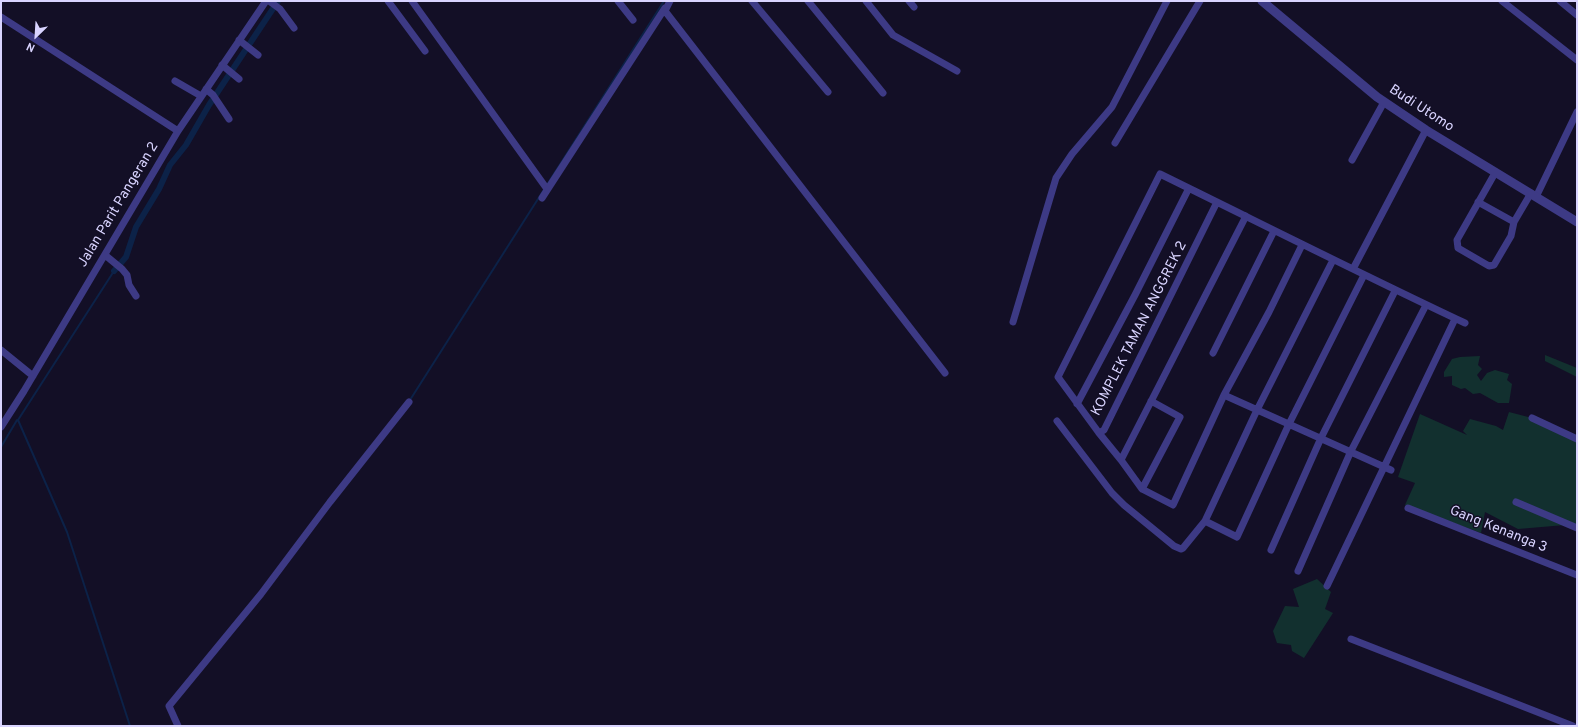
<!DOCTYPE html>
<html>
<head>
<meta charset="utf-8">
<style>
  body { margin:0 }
  #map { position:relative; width:1578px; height:727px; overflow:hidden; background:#130f26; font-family:Overpass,sans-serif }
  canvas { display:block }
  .frame { position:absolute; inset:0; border:2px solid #d9d4ff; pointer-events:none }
  .north { position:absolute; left:16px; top:16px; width:40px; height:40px; -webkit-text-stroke:3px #130f26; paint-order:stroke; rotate:205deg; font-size:11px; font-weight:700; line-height:16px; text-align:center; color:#d9d4ff }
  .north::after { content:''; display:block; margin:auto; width:14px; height:18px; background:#d9d4ff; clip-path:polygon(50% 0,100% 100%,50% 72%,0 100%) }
</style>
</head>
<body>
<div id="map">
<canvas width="1578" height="727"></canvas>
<div class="frame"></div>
<div class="north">N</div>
</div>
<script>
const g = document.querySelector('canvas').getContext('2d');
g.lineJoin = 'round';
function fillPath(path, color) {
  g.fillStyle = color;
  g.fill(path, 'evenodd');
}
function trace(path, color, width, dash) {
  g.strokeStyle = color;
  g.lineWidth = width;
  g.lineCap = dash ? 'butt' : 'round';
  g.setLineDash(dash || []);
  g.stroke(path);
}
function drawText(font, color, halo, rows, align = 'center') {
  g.font = font + ' Overpass,sans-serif';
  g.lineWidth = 3;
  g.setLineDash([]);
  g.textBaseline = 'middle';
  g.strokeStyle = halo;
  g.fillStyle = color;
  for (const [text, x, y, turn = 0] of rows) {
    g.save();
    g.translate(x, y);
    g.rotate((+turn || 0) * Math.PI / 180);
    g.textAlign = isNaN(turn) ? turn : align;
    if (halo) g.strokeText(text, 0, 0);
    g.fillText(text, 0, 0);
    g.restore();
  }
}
fillPath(new Path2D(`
  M1545,355l32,13v9l-32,-16z
  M1480,356l-2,9 4,4 -5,6 4,6 6,-8 8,-3 14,4 -2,6 5,4 -3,19h-11l-18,-10 -7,1 -8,-6 -4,1 -9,-4v-9l-8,1v-5l8,-13 8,-2z
  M1509,412l23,6 45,22v84l-59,5 -33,-17 -4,21 -76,-28 10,-22 -17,-6 22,-63 47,21 -4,-4 7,-12 26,7 7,4z
  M1317,579l14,13 -6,17 8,4 -29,45 -12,-7 -1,-6 -14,-2 -4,-12 12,-25 14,1 -6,-18z`), '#12302f');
trace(new Path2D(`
  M114,271l-96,149 49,112 63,194
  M410,400l254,-399
  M1,447l16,-27`), '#0c2248', 2);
trace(new Path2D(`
  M114,271l12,-14 10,-30 23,-38 11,-24 16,-20 23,-40 69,-104`), '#0c2248', 6);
trace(new Path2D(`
  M269,1l11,8 14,19
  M388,1l37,50
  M412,1l135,188
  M618,1l15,19
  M670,1l-5,10 280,362
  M752,1l76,91
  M808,1l75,92
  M866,1l27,34 64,36
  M909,1l5,6
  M1502,1l75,59
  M1560,1l17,14
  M1,17l177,114
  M239,40l19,15
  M222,65l17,14
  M175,81l26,15
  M206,89l7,6 16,24
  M1115,143l85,-142
  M1352,160l32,-58
  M1495,173l-38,67 1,8 31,18 5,-1 17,-29 3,-14 17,-29
  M1536,197l41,-85
  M542,198l123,-190
  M1217,202l-113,228 -5,3 -41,-56 102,-203c102,50 203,101 305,149
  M1478,202l36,20
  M105,255l17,14 5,6 2,10 7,11
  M1353,269l73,-139
  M1013,322l43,-144 16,-24 40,-47 55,-106
  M1,350l32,26
  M1213,353l61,-122
  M1224,395l45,-83 33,-67
  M1077,404l58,-109 54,-107
  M1532,418l45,21
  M1057,421l55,72 12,12 50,41 7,3 2,-1 22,-27 52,-111 76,-150
  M1,427l23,-36 154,-260 88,-130
  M1099,433l22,27 125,-244
  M1121,460l21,29 38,-72 -29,-16
  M1142,489l31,16 51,-110 167,75
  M1516,502l61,26
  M1408,508l169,67
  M1205,521l32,16 52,-113 75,-149
  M1271,550l50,-112 74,-147
  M1298,571l53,-120 75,-146
  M1327,586l128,-267
  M1351,639l222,87
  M178,726l-9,-20 92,-112 69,-92 79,-100`), '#3d3a85', 7);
trace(new Path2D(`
  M1262,1l115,96 49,33 151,92`), '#3d3a85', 9);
drawText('14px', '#d9d4ff', '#130f26', [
  ["Budi Utomo",1421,109,33],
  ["Jalan Parit Pangeran 2",119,205,-59],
  ["KOMPLEK TAMAN ANGGREK 2",1140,329,-63],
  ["Gang Kenanga 3",1498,530,22]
]);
</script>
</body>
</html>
